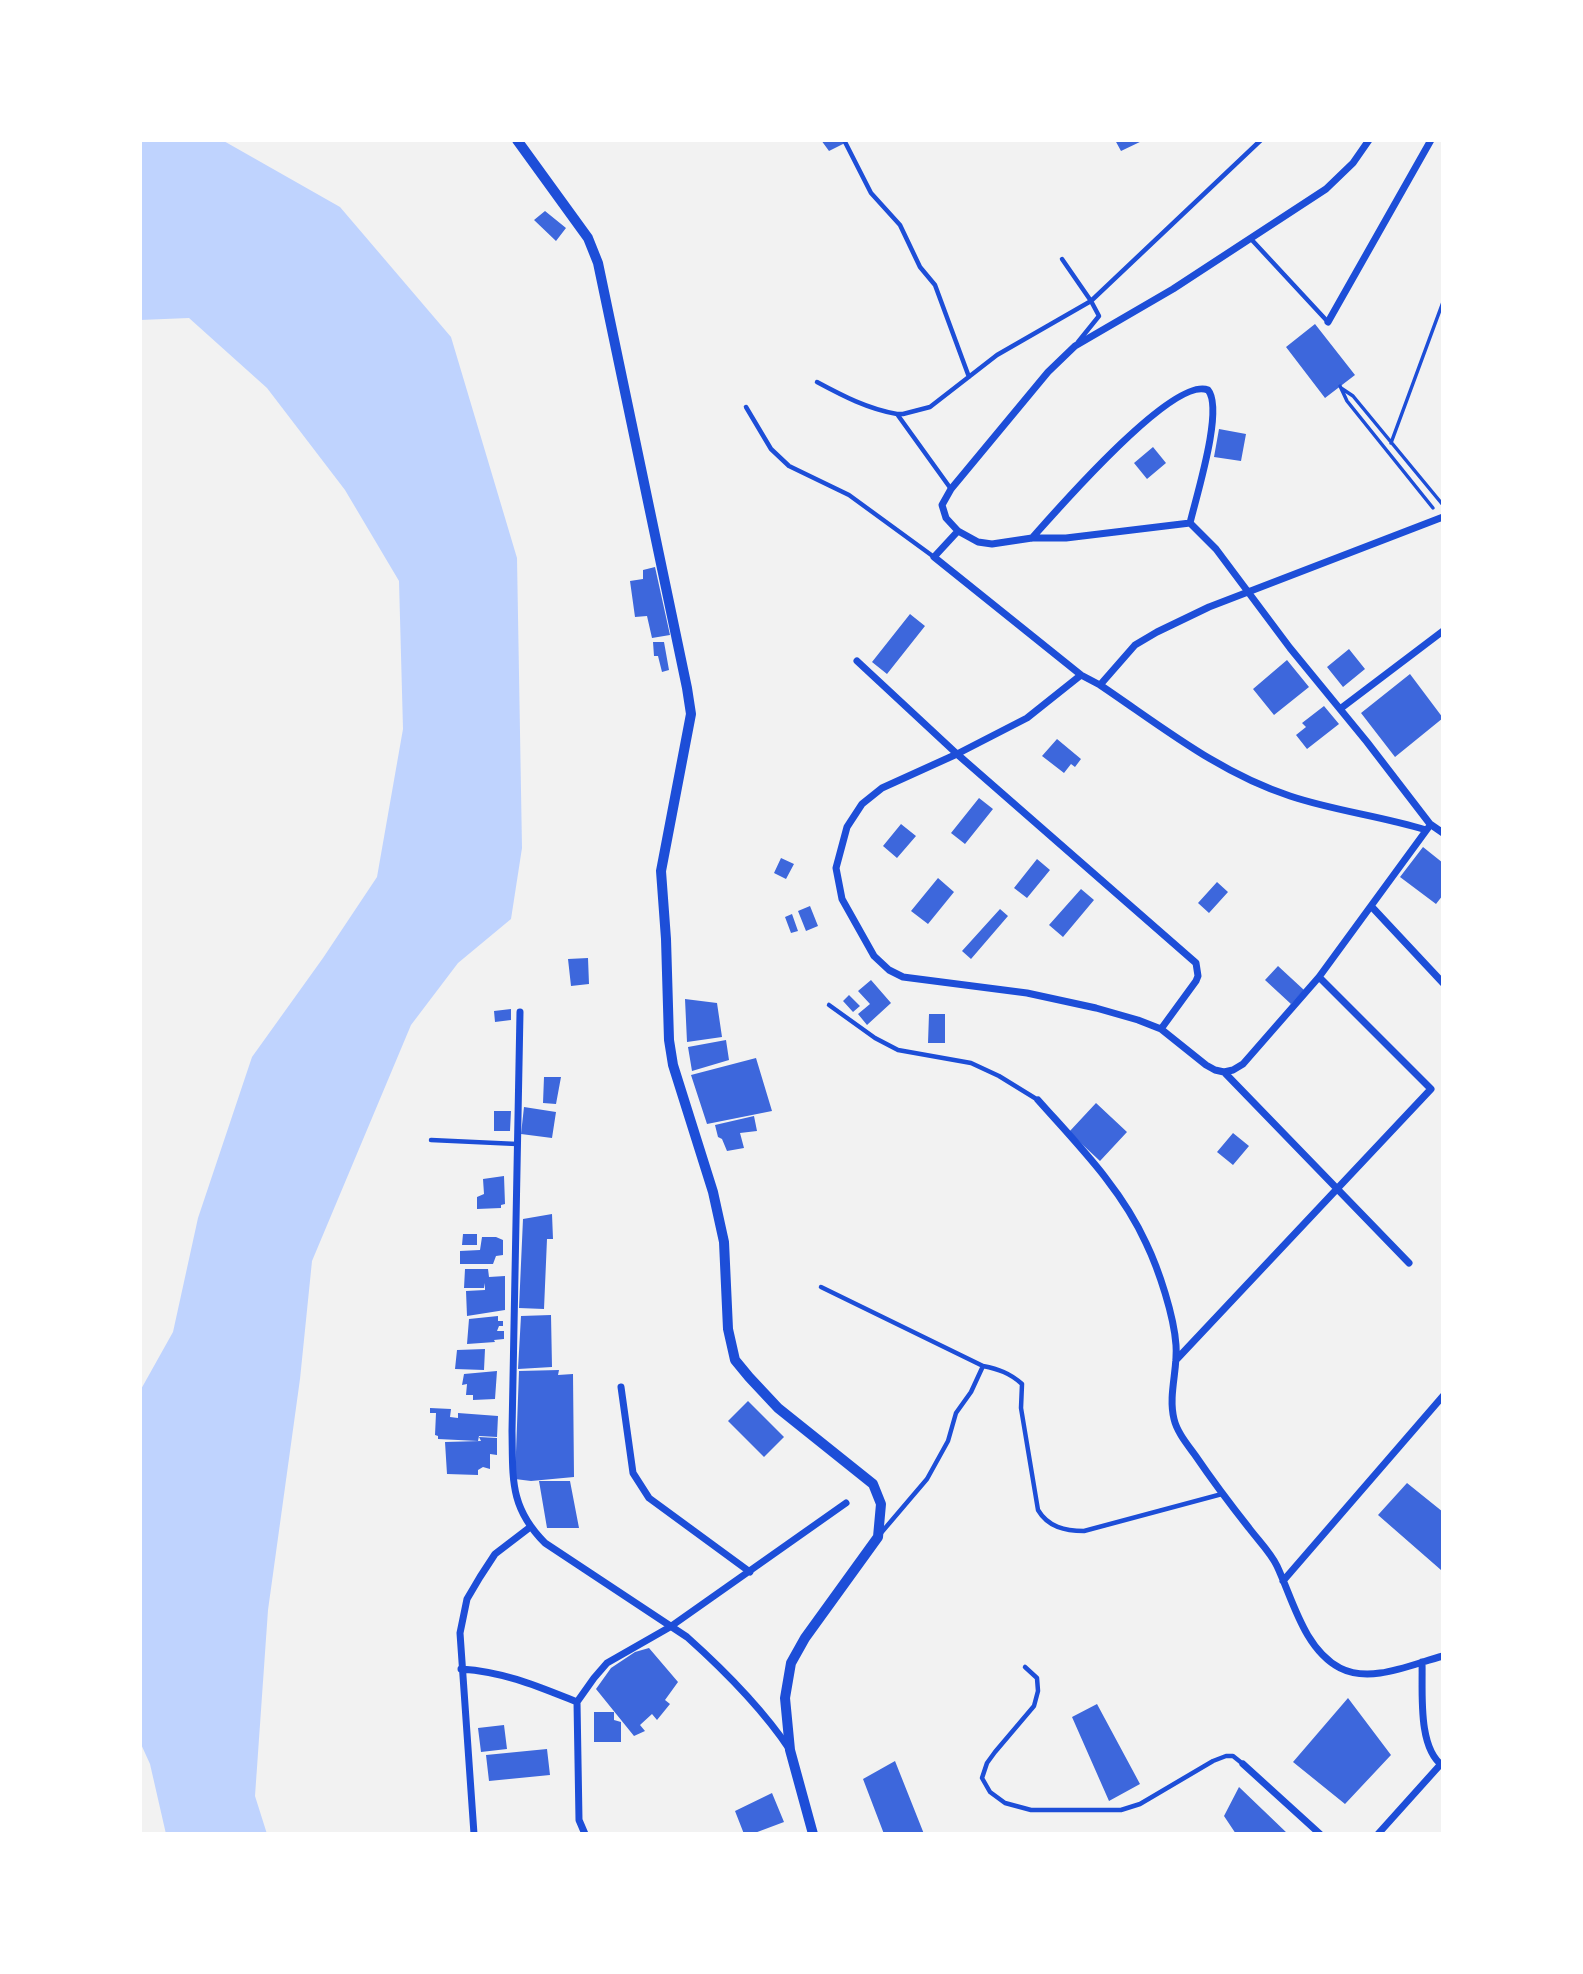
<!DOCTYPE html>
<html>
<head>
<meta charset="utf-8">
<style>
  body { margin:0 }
  #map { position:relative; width:1583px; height:1974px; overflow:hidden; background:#f2f2f2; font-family:"PT Sans",sans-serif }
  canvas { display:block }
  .frame { position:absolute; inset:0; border:142px solid #fff; pointer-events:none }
</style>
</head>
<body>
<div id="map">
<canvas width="1583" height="1974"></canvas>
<div class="frame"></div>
</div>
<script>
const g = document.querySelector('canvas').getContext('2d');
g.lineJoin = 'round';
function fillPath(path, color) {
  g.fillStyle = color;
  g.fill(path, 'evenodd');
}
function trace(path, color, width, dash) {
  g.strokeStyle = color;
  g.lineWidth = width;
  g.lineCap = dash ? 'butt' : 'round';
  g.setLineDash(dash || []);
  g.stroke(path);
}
fillPath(new Path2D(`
  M140,140h82l118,67 111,130 66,221 5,290 -11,71 -53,44 -47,62 -99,236 -12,118 -32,231 -13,186 12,38h-101l-16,-70 -10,-22v-351l33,-59 25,-114 54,-161 71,-99 54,-81 26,-148 -4,-148 -54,-91 -78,-102 -78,-70 -49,2z`), '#bfd3fe');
fillPath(new Path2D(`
  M821,140h22l2,3 -16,8z
  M1115,140h29l-23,11z
  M545,211l21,17 -10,13 -22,-21z
  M1315,324l40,51 -30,23 -39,-51z
  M1219,429l27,5 -5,27 -27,-4z
  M1153,447l13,16 -19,16 -13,-16z
  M655,567l15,68 -18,3 -5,-22 -12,1 -5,-36 13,-2v-9z
  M910,614l15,12 -38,48 -15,-12z
  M653,642h11l5,28 -7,2 -4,-16h-4z
  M1349,649l16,20 -22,18 -16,-20z
  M1287,660l22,27 -35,28 -21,-26z
  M1410,674l33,44 -48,39 -34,-44z
  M1324,706l15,18 -32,25 -11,-14 10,-8 -4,-4z
  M1057,739l24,20 -6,8 -4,-3 -7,9 -22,-17z
  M979,798l14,11 -28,35 -14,-11z
  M901,824l15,12 -19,22 -14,-12z
  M1423,847l20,16v32l-7,9 -36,-27z
  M781,858l13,6 -8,15 -12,-6z
  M1037,859l13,11 -23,28 -13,-10z
  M938,878l16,14 -26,32 -17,-13z
  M1217,882l11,10 -19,21 -11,-10z
  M1081,889l13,11 -31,37 -14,-12z
  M810,906l8,20 -12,5 -8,-20z
  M1000,909l8,7 -37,43 -9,-8z
  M792,914l6,17 -7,2 -6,-16z
  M588,958l1,26 -18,2 -3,-27z
  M1278,966l26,24 -13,14 -26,-24z
  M871,980l20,23 -24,22 -9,-11 12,-10 -12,-13z
  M849,995l11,11 -7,6 -10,-11z
  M685,999l32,4 5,34 -35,5z
  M511,1009v11l-16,2 -1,-11z
  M929,1014h16v29h-17z
  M726,1040l3,20 -37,11 -4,-24z
  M756,1058l16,53 -65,13 -16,-49z
  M544,1077h17l-5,27 -13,-1z
  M1096,1103l31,29 -27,29 -31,-29z
  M524,1107l32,5 -4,26 -31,-4z
  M494,1111h17l-1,20h-16z
  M754,1116l3,15 -17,2 4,15 -17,3 -5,-12 -4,-2 -3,-12z
  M1233,1133l16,13 -16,19 -16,-13z
  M504,1176l1,28 -4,1v3l-24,1v-12l7,-3 -1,-15z
  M552,1214l1,25h-6l-3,70 -25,-1 4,-89z
  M463,1234h14v11h-15z
  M482,1237h14l7,3v15l-7,1 -3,8h-33v-13l20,-1z
  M465,1269h23l1,8 16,-1v34l-38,6 -1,-25 19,-1v-7l-1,5h-20z
  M551,1315l1,52 -34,2 3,-53z
  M498,1316v5h5v5h-4l-2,5h7v8l-10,1 1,2 -28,2 2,-25z
  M485,1349l-1,21 -29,-1 2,-19z
  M559,1370l-1,5 15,-1 1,103 -43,4 -16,-2 4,-108z
  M497,1371l-2,28 -22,1v-5h-7l1,-11 -5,1 2,-11z
  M748,1401l36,36 -20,20 -36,-36z
  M430,1408l21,1 -1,8 8,1v-5l40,3 -1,21 -18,-1 -1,5 -40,-2v-3l-3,-1 1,-22h-6z
  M479,1437l18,1v17l-7,-1v15l-7,-2 -5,3v5l-31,-1 -2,-32 36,-1z
  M539,1481h31l9,47h-32z
  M1407,1483l36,29v56l-2,2 -63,-55z
  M649,1648l29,34 -13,18 5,4 -13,16 -5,-6 -12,11 5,6 -11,5 -38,-47 15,-21 24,-16z
  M1348,1698l43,57 -46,49 -52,-42z
  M1097,1704l43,80 -31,17 -37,-84z
  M594,1712h20v8l7,2v20h-27z
  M504,1725l3,24 -26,3 -3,-24z
  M547,1749l3,26 -61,6 -3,-26z
  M895,1761l29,73h-40l-21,-55z
  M1239,1787l49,47h-52l-12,-18z
  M772,1793l12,29 -32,12h-8l-9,-23z`), '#3d67dc');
trace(new Path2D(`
  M1340,386l7,15 86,107
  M1341,388l12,8 90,109
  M1391,443l52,-141`), '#1d4ed8', 3.5);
trace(new Path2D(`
  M844,140l27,53 29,32 20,42 15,18 34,92
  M1251,239l77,83
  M1062,259l29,42 8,15 -21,26
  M817,382c26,14 51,27 80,32l54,75
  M746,407l25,42 18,17 60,29 85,62
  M897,414h6l27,-7 67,-52 94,-54 170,-161
  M829,1005l46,33 23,12 73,13 28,13 39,24
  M431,1140l86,4
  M821,1287l162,79 -12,26 -15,21 -8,28 -21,38 -46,54
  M983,1366c15,3 27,7 39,18l-1,24 17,102c10,17 27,21 46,21l138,-37
  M1025,1667l12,11 1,13 -4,15 -39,46 -8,11 -5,15 8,14 15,11 26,7h90l19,-6 73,-43 13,-5h7l10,8`), '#1d4ed8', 4.5);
trace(new Path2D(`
  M1369,140l-16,23 -27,26 -153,100 -98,57 -27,26 -97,117 -9,16 4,13 12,13 -24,26 147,118 19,10c61,41 119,88 190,111 45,15 91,20 136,34
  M1328,322l103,-182
  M958,531l20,11 14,2 40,-6h34l124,-15
  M1032,538c24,-27 142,-163 176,-148 16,19 -12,107 -18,133l26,26 74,99 77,94 63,82 13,9
  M857,661l100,93 239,209 2,13 -2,5 -35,48
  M1081,675l-54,43 -70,36 -75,34 -20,16 -15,23 -11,41 6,31 32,57 15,14 14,7 124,16 69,15 42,12 23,9 45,36 9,5 9,2 185,191
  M1100,685l35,-40 22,-13 52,-25 234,-90
  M1340,709l103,-78
  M1371,906l72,77
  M520,1012l-8,419c1,47 -3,76 33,112l142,94c38,34 75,71 103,113
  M1224,1072l9,-2 10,-6 76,-87 109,-149
  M1038,1100c40,45 83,88 108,143 13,27 28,73 30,102 2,24 -8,50 -2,74 3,13 13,25 21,36 17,25 35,49 54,73 9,12 22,25 28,38 16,34 27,83 63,102 31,16 72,-4 103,-12
  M1176,1360l255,-271 -112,-112
  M621,1387l12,86 16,25 101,74
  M1283,1581l160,-185
  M1422,1662c1,28 -5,86 21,104
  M461,1669c44,3 76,17 116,33
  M1243,1764l77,70
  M474,1834l-14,-201 7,-34 13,-22 15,-23 34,-26
  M585,1834l-6,-14 -2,-118 17,-24 13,-15 63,-36 176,-124
  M1378,1834l62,-69`), '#1d4ed8', 7);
trace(new Path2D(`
  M517,140l71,98 10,25 89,425 4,26 -30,157 5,68 3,101 4,25 40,127 11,50 4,87 7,31 14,17 29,31 95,76 8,20 -3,33 -73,101 -14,25 -6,35 5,52 23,84`), '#1d4ed8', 10);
</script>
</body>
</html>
